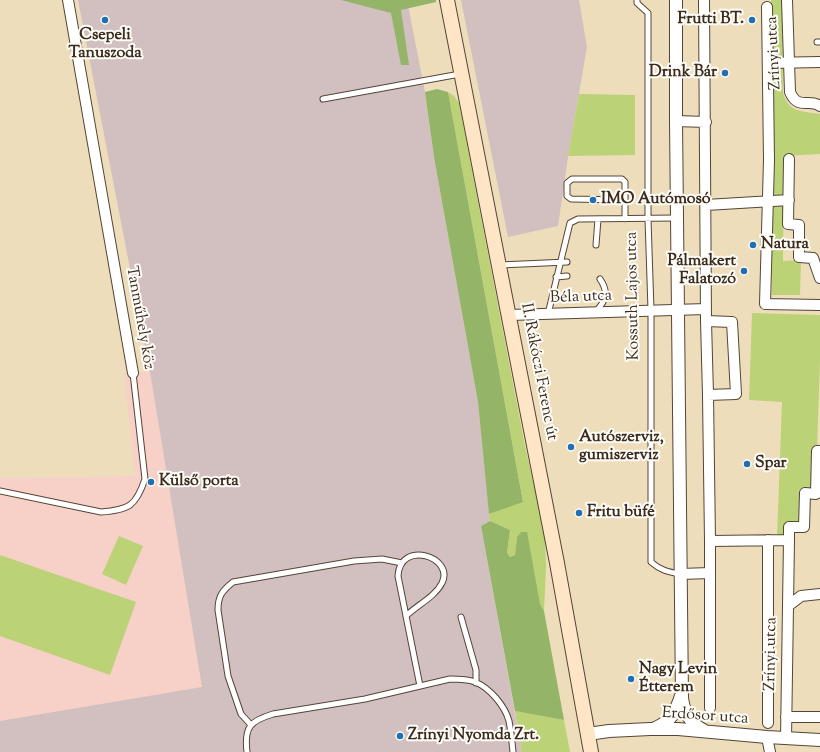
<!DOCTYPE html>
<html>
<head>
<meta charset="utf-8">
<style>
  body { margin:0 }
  canvas { display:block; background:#edb }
</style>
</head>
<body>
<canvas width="820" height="752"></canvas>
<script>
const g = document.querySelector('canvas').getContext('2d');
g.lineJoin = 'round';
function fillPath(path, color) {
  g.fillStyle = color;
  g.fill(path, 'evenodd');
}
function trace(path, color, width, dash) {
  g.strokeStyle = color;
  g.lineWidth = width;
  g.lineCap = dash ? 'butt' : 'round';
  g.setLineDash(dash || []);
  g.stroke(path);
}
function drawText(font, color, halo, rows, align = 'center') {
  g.font = font + ' "Sorts Mill Goudy",serif';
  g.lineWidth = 4;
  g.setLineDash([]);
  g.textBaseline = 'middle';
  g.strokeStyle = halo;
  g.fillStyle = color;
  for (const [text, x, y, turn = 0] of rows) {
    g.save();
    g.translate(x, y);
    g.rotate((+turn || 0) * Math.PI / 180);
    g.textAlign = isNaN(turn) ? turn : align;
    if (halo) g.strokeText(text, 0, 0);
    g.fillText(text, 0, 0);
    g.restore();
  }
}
fillPath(new Path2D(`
  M150,372l52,315 -202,34v-243l135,-2 -11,-103z`), '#f7d1c7');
fillPath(new Path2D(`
  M78,0h329l18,92 9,65 44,245 12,119 -9,5 41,226h-522v-31l202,-34 -52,-315z
  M461,0h118l8,47 -19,110 -10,69 -50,11z`), '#d2bfc0');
fillPath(new Path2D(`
  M771,0h11l1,92c5,21 19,19 37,22v40l-36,2 -1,105 18,-1 -1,35h-28z
  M448,92l6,4 5,7 66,343 20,88 1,33 -2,44 -4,-7 -19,-72 -4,5 -2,18 -5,2 -3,-4 3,-23 -20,-9 -1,-7 34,-13z
  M579,94l56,1v60l-67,1z
  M752,313l68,2v46l-3,87h-5l-1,42 -9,34 -15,13h-10l5,-135 -33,-2z
  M119,536l24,10 -17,39 -24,-11z
  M0,555l136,47 -26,73 -110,-39z
  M515,711l49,9 6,32h-48z`), '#bbd277');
fillPath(new Path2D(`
  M341,0h95v2l-35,8 8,55h-8l-10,-52z
  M437,89l11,3 75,410 -34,12 -11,-112 -44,-245 -9,-65z
  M490,521l20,9 -3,23 3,4 5,-2 2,-18 4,-5h6l13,72 4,7 20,109 -49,-9 -34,-185z`), '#94b468');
const service = new Path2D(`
  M637,0v3l11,10v206l3,91v252c9,8 17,10 29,12
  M817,42h3
  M323,99l137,-25
  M625,219v-37l-3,-3h-50l-5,4v13l4,3 54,1
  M596,245l2,-26
  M500,265l67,-3
  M556,277l11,-1
  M596,311c10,-10 13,-19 4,-32
  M548,314l22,-91 8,-4 99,-1
  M0,491l101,21c28,-2 35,-6 44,-33l-12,-106
  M406,616c11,-11 29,-19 36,-33 13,-26 -42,-44 -44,-7l22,110
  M461,617l15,53v13
  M251,725l-10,-11 -13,-38 -10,-66c0,-14 4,-19 15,-28l121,-21 28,-2 20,4
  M247,752c-3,-25 3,-31 26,-38l92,-15 85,-20c9,0 17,0 25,3 15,6 30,24 34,39 2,10 3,21 4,31`);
const minor = new Path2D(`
  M68,0l65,373
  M704,0l2,321 2,74 2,146v167
  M787,0l3,92c8,19 20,6 30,14
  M767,7l2,153 -4,144 55,1
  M768,63l52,-1
  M676,121l30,1
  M789,159l-1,65 11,1v32l14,1 7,20
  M706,205l83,-5
  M509,315l197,-6
  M706,321l26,1 4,72 -28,1
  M789,540v-13h15l1,-34 11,1 1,-43h3
  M710,541l79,-1 -1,66
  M680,574l30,-1
  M786,717h34
  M768,723v-183
  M767,737l3,15
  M786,739l2,-133 13,-10 19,-2`);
const tertiary = new Path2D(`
  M676,0v121l6,577c2,16 9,26 23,33
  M655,728c16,-6 21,-17 26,-32
  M588,734l21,-3 41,-2h28l89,8 53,3`);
const secondary = new Path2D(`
  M447,0l110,563 34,189`);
trace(service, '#564536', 7);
trace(minor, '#564536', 12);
trace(tertiary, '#564536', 14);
trace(secondary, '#564536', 16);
trace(service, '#fff', 5);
trace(minor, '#fff', 10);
trace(tertiary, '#fff', 12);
trace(secondary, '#fde5c5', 14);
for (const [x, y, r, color] of [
  [105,20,4,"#1f6fb2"],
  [752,20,4,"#1f6fb2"],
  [725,73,4,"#1f6fb2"],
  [593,200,4,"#1f6fb2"],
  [753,245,4,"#1f6fb2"],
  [744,271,4,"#1f6fb2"],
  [571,447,4,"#1f6fb2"],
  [747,464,4,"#1f6fb2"],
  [151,482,4,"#1f6fb2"],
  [579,513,4,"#1f6fb2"],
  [631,679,4,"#1f6fb2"],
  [400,736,4,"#1f6fb2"]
]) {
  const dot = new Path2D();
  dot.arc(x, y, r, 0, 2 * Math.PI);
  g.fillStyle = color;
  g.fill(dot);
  trace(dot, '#fdfcf7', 1.5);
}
drawText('bold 16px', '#3b2a1e', '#fdfcf7', [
  ["Frutti BT.",744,20,"right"],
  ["Csepeli",105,36,"center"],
  ["Tanuszoda",105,54,"center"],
  ["Drink Bár",717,73,"right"],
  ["IMO Autómosó",601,200],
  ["Natura",761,245],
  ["Pálmakert",736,262,"right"],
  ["Falatozó",736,280,"right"],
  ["Autószerviz,",579,438],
  ["gumiszerviz",579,456],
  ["Spar",755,464],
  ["Külső porta",159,482],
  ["Fritu büfé",587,513],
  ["Nagy Levin",639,670],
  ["Étterem",639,688],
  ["Zrínyi Nyomda Zrt.",408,736]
], 'left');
drawText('16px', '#3b2a1e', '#fdfcf7', [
  ["Zrínyi utca",775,53,-93],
  ["Kossuth Lajos utca",634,296,-91],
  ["Béla utca",581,298,-2],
  ["Tanműhely köz",139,318,80],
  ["II. Rákóczi Ferenc út",538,372,79],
  ["Zrínyi utca",772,654,-89],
  ["Erdősor utca",705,717,4]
]);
</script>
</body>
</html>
